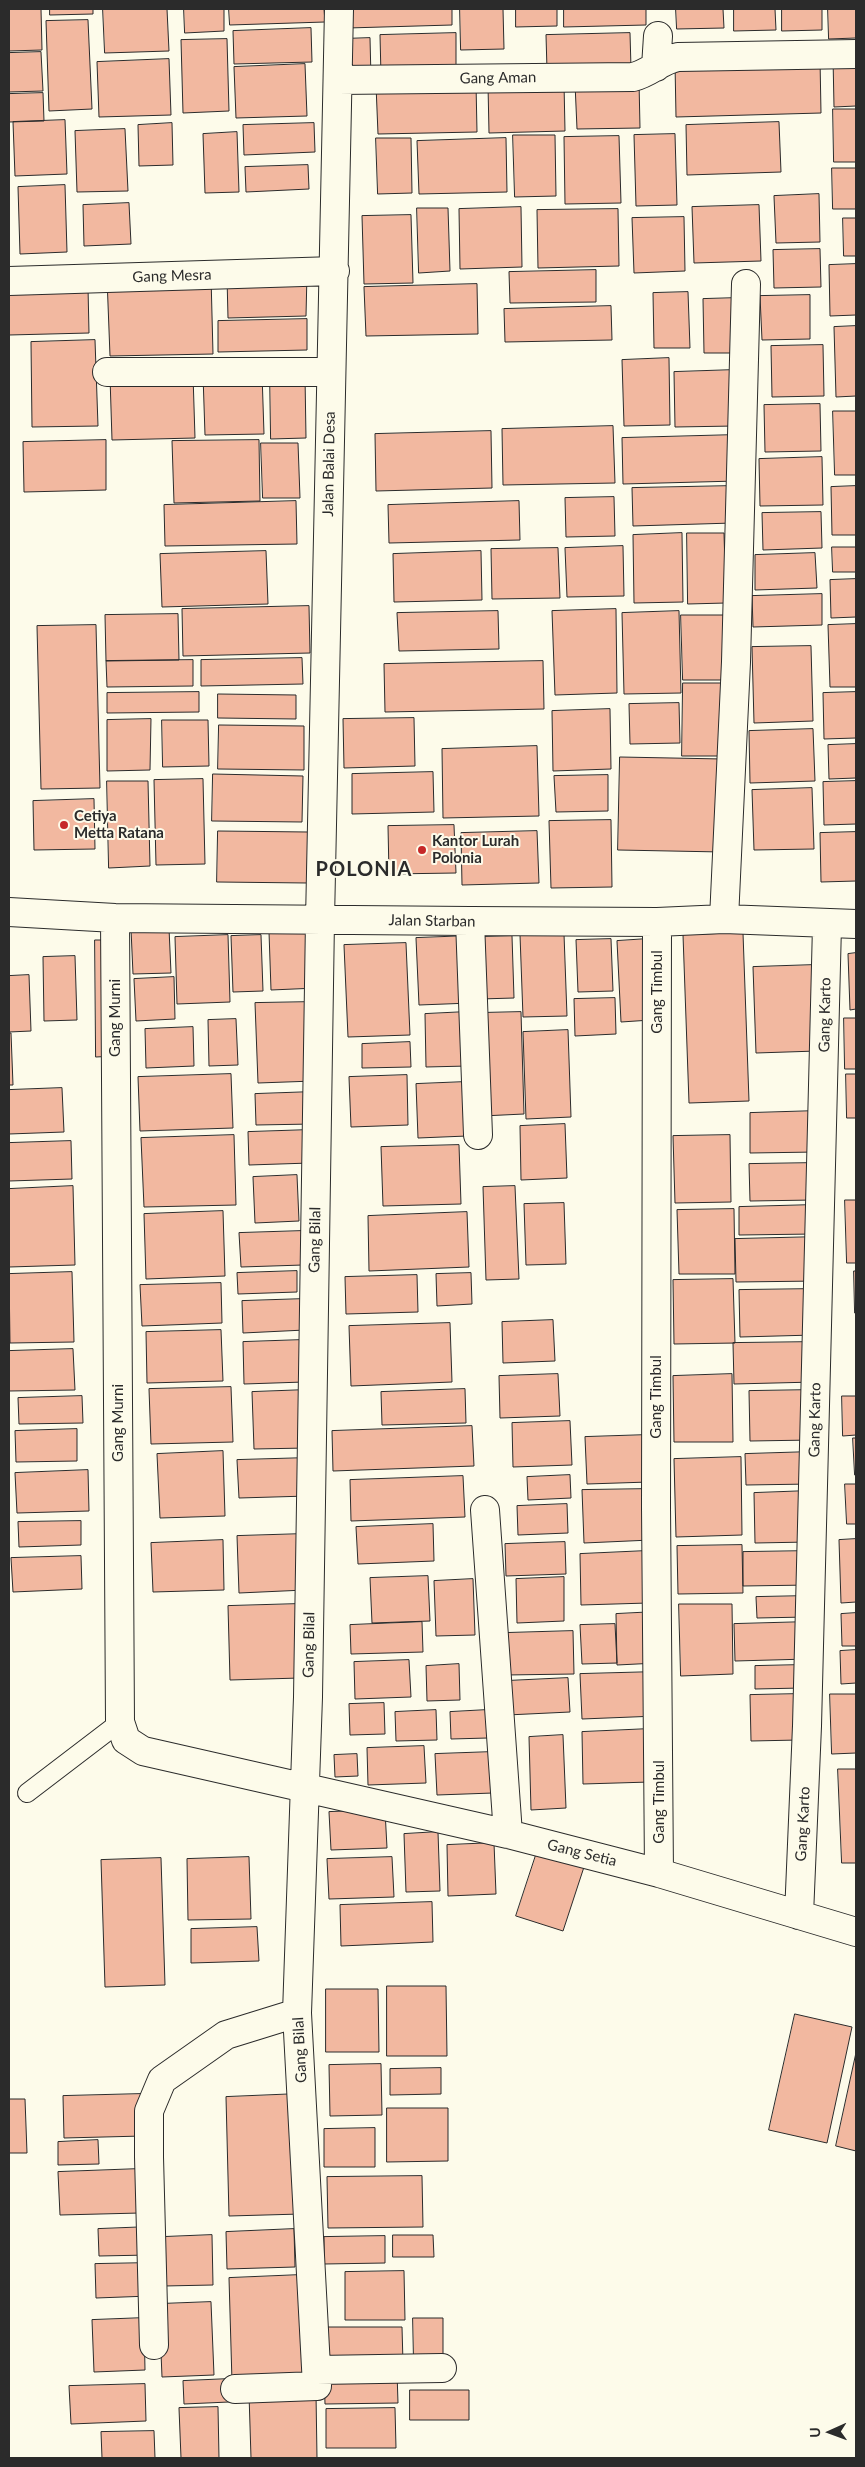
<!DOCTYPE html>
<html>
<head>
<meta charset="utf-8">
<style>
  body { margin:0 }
  #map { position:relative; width:865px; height:2467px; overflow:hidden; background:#fdfbea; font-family:Lato,sans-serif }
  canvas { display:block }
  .frame { position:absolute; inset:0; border:10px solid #2b2b2b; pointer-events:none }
  .north { position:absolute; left:805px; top:2407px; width:50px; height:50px; -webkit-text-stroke:4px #fdfbea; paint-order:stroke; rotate:268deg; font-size:14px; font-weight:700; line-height:20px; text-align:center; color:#2b2b2b }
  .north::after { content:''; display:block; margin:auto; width:18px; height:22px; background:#2b2b2b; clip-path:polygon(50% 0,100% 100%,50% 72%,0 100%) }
</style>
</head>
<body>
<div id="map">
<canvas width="865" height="2467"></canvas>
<div class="frame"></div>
<div class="north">U</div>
</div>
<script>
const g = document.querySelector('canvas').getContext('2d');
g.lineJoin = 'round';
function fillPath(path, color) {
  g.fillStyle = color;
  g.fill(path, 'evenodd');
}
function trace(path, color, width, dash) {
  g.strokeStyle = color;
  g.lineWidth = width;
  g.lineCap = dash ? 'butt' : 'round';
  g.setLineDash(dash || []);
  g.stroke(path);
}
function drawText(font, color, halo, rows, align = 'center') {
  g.font = font + ' Lato,sans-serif';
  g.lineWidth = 4;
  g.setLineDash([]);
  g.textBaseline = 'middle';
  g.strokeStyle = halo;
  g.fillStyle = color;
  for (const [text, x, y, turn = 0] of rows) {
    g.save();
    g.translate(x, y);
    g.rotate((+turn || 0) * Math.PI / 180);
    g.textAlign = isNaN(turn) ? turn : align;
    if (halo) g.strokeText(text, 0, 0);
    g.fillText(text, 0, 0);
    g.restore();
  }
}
const building = new Path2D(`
  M9,9h32l1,41 -33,1z
  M50,9h43v5l-43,1z
  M103,9h64l2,42 -64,2z
  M184,9h40v22l-39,2z
  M229,9h95l1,13 -95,3z
  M348,9h104v16l-104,3z
  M460,9h43l1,40 -43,1z
  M516,9h41v17l-41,1z
  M564,9h82v16l-82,2z
  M676,9h47l1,19 -47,1z
  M734,9h41l1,21 -42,1z
  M782,9h40v21l-40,1z
  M828,9h28v29l-27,1z
  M88,20l4,89 -43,2 -3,-90z
  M311,28l1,34 -78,2 -1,-33z
  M456,33v41l-75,2 -1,-41z
  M630,33l1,35 -84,2 -1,-35z
  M370,38l1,40 -29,1v-40z
  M227,39l2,72 -46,2 -2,-73z
  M41,52l2,39 -34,1v-39z
  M856,56v50l-22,1 -1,-50z
  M169,59l2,56 -72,2 -2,-55z
  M820,59l1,54 -145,4 -1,-54z
  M305,64l2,52 -71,2 -2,-51z
  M639,81l1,47 -63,1 -2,-46z
  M476,83l1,49 -99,2 -2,-49z
  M564,83l1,48 -76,2 -1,-48z
  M43,93l1,28 -35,1v-28z
  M833,109h23v53h-22z
  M65,120l2,54 -52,2 -2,-54z
  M779,122l2,50 -94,3 -1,-50z
  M172,123l1,42 -34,1 -1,-41z
  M314,123l1,29 -71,3 -1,-30z
  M125,129l3,62 -51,1 -2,-61z
  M237,132l2,60 -34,1 -2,-59z
  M675,134l2,71 -41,1 -2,-71z
  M513,135h42l1,61 -41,1z
  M619,136l2,67 -56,1 -1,-67z
  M376,138h35l1,55 -34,1z
  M506,138l1,54 -88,2 -2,-53z
  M308,165l1,24 -63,3 -1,-25z
  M832,168h24v41h-23z
  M65,185l2,67 -47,2 -2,-67z
  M819,194l1,48 -44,1 -2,-47z
  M129,203l2,41 -47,2 -1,-41z
  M759,205l2,56 -67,2 -2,-56z
  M521,207l1,60 -62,2 -1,-60z
  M417,208h31l2,63 -31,2z
  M618,209l1,57 -81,2 -1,-58z
  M411,215l2,68 -49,1 -2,-68z
  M684,217l1,54 -51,2 -2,-55z
  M843,218h13v38h-12z
  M820,249l1,38 -47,1 -1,-38z
  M856,264v51l-26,1 -1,-51z
  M596,270v32l-86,1 -1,-31z
  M307,274l-1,42 -78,2 -1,-41z
  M211,276l2,78 -103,2 -3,-78z
  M477,284l1,50 -112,2 -2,-49z
  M88,287l1,46 -80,2v-47z
  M688,292l2,56h-36l-1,-55z
  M810,295v44l-48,1 -2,-44z
  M737,298l1,55h-34l-1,-54z
  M611,306l1,34 -107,2 -1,-33z
  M307,319v31l-89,2v-31z
  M856,326v70l-20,1 -2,-70z
  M95,340l3,86 -66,1 -1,-85z
  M823,345l1,51 -52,1 -1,-51z
  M669,358l1,67 -46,1 -2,-66z
  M734,370l1,56 -60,1 -1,-55z
  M262,373l2,61 -59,1 -2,-60z
  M193,375l2,63 -83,2 -2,-63z
  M270,376h35l1,62 -35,1z
  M820,404l1,47 -56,1 -1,-47z
  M833,411h23v64h-21z
  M613,426l2,57 -112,2 -1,-56z
  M491,431l1,57 -116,3 -1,-57z
  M735,435l2,46 -114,3 -1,-46z
  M106,440v50l-82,2 -1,-50z
  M259,440l1,61 -86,2 -2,-62z
  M261,443h37l2,55h-37z
  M822,457l1,48 -63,1 -1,-47z
  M732,486l1,37 -100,3 -1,-38z
  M856,486v49h-24l-1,-48z
  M614,497l1,39 -49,1 -1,-39z
  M296,501l1,43 -132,2 -1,-41z
  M519,501l1,39 -131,3 -1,-38z
  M821,512l1,36 -59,2 -1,-37z
  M682,533l1,69 -49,1 -1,-68z
  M687,533h37l2,70 -38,1z
  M623,546l1,50 -57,1 -2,-49z
  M832,547h24v25h-23z
  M558,548l2,50 -68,1 -1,-50z
  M266,551l2,53 -106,3 -2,-53z
  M481,551l1,49 -88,2 -1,-48z
  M815,553l2,35 -62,2v-35z
  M856,579v38l-25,1 -1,-38z
  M822,594v31l-69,2 -1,-31z
  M309,606l1,47 -127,3 -1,-47z
  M616,609l1,84 -62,2 -3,-84z
  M498,611l1,38 -100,2 -2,-38z
  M679,611l2,82 -57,1 -2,-81z
  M178,614l1,46 -73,1 -1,-46z
  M681,615h43l2,65h-43z
  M856,624v63h-26l-2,-62z
  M96,625l4,163 -59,1 -4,-163z
  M811,646l2,75 -59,2 -2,-76z
  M302,658l1,26 -102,2v-26z
  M193,660v26l-86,1 -1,-26z
  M543,661l1,48 -159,3 -1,-48z
  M683,683h42l-1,73h-42z
  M199,692v20l-92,1v-20z
  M856,692v46l-32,1 -1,-46z
  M218,694l78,1v24l-78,-1z
  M679,703l1,40 -50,1 -1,-40z
  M610,709l1,60 -58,2 -1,-60z
  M414,718l1,48 -71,2 -1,-49z
  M151,719l-1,51 -43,1v-51z
  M162,720h46l1,46 -46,1z
  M219,725l85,1v44l-86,-1z
  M813,729l2,52 -65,2 -1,-52z
  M856,744v34l-27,1 -1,-34z
  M537,746l2,70 -96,2 -1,-69z
  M620,757l103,2 -1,93 -104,-2z
  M433,772l1,40 -82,2v-40z
  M213,774l90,2 -1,46 -90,-1z
  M608,775v36l-52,1 -2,-36z
  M203,779l2,85 -49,1 -2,-85z
  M107,781h41l2,85 -41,2z
  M856,781v43l-32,1 -1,-43z
  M812,788l2,61 -60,1 -2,-60z
  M94,799l1,50 -61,1 -1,-49z
  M611,820l1,67 -61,1 -2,-67z
  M454,825l2,48 -67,1 -1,-48z
  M218,831l90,1 -1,51 -90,-1z
  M537,831l2,52 -77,2 -1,-52z
  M856,832v49l-35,1 -1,-49z
  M169,928l2,45 -38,1 -2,-45z
  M315,931l2,57 -46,2 -2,-58z
  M743,933l6,168 -60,2 -6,-168z
  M564,934l3,82 -44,1 -3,-82z
  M228,935l2,67 -53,2 -2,-67z
  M261,935l2,56 -30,1 -2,-56z
  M468,936l3,67 -52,2 -3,-67z
  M512,936l2,62 -34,1 -2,-62z
  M611,939l2,52 -35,1 -2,-52z
  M647,939l4,81 -30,2 -4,-81z
  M95,940h18l2,116 -19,1z
  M406,943l4,92 -62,2 -4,-92z
  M856,953v56l-6,1 -2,-56z
  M75,956l2,64 -33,1 -1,-64z
  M814,965l3,86 -61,2 -3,-86z
  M29,975l2,56 -22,1v-56z
  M174,977l1,42 -39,2 -2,-42z
  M615,998l1,36 -41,2 -1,-37z
  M312,1002l2,79 -56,2 -3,-80z
  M466,1012l2,54 -42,1 -1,-53z
  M521,1012l3,102 -42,2 -3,-103z
  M844,1018h12v51h-11z
  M236,1019l2,46 -29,1 -1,-46z
  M193,1027l1,39 -48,2 -1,-39z
  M568,1030l3,87 -45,2 -3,-87z
  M9,1033h2l2,52h-4z
  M410,1042l1,25 -49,1v-24z
  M231,1074l2,54 -93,3 -2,-54z
  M846,1074h10v44h-9z
  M407,1075l1,50 -57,2 -2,-50z
  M465,1082l2,54 -49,2 -2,-54z
  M62,1088l2,44 -55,2v-44z
  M312,1092l1,32 -57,1 -1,-31z
  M816,1111l1,41 -67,1v-40z
  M565,1124l2,54 -46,2 -1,-54z
  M309,1130l1,33 -61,2 -1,-33z
  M234,1135l2,70 -92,2 -3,-69z
  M730,1135l1,67 -56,1 -2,-67z
  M71,1141l1,38 -63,2v-38z
  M459,1145l2,59 -78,2 -2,-59z
  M814,1163v37l-64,1 -1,-37z
  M297,1175l2,46 -44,2 -2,-46z
  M73,1186l2,79 -66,2v-78z
  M515,1186l4,93 -33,1 -3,-93z
  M845,1200h11v63h-9z
  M564,1203l2,61 -40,1 -2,-61z
  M813,1205l1,29 -75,1v-28z
  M734,1209l1,65h-56l-2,-64z
  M223,1211l2,65 -79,3 -2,-65z
  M467,1212l2,55 -100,4 -1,-55z
  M302,1231l1,34 -62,2 -2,-34z
  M818,1237l1,44 -83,1 -1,-43z
  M297,1271v21l-59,2 -1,-21z
  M854,1271h2v42h-1z
  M72,1272l2,70 -64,1 -1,-69z
  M471,1273l1,31 -35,2 -1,-32z
  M417,1275l1,37 -72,2 -1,-37z
  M733,1279l2,64 -61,1 -1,-64z
  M221,1283l1,40 -80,3 -2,-41z
  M813,1289l1,46 -74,2 -1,-47z
  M304,1299l1,31 -62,3 -1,-32z
  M553,1320l2,41 -52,2 -1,-41z
  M450,1323l2,59 -101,4 -2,-60z
  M221,1330l2,51 -76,2 -1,-51z
  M302,1340l2,42 -60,2 -1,-42z
  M814,1342l1,40 -81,2 -1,-41z
  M73,1349l2,41 -66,1v-40z
  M558,1374l2,42 -60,2 -1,-42z
  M732,1374l1,68h-59l-1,-66z
  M231,1387l2,55 -82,2 -2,-55z
  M465,1389l1,34 -84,2 -1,-33z
  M306,1390l1,58 -53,1 -2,-57z
  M812,1390l1,50 -63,1 -1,-50z
  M82,1396l1,27 -64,1 -1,-26z
  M842,1396h14v39l-13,1z
  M570,1421l2,44 -59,2 -1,-44z
  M472,1426l2,40 -141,5 -1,-40z
  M77,1429v32l-61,1 -1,-31z
  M647,1435l2,47 -62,2 -2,-47z
  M853,1438h3v37h-1z
  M223,1451l2,65 -65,2 -3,-64z
  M810,1452l1,32 -65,1 -1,-31z
  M741,1457l1,78 -66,2 -2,-78z
  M307,1458l1,38 -69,2 -2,-38z
  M88,1470l1,41 -72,2 -2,-40z
  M570,1475l1,23 -43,2 -1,-23z
  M463,1476l2,41 -114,4 -1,-41z
  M845,1484h11v40h-9z
  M649,1489l2,51 -67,3 -2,-53z
  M808,1491l1,51 -54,1 -1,-50z
  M567,1504l1,29 -50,2 -1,-29z
  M81,1521v24l-62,2 -1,-25z
  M433,1524l1,37 -76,3 -2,-37z
  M303,1534l2,56 -66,3 -2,-57z
  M856,1539v63l-15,1 -2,-63z
  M223,1540l1,50 -71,2 -2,-49z
  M565,1542l1,32 -60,2 -1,-32z
  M742,1545l1,48 -65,1 -1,-48z
  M646,1551l2,52 -67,2 -1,-51z
  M809,1551l1,34 -67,1v-34z
  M81,1556l1,33 -69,3 -2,-34z
  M428,1576l2,45 -58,2 -2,-45z
  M564,1577v44l-47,2 -1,-44z
  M473,1579l2,56 -39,1 -2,-55z
  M806,1596l1,21 -50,1 -1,-21z
  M298,1604l2,74 -70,2 -2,-74z
  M679,1604h53l1,70 -52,2z
  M655,1612l2,51 -40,2 -1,-51z
  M856,1613v33h-14l-1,-32z
  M422,1622l1,30 -72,2 -1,-29z
  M807,1622l1,37 -73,2 -1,-37z
  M615,1624l2,39 -35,1 -2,-39z
  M573,1631l1,43 -68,1 -1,-42z
  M856,1650v33l-15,1 -1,-33z
  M409,1660l2,37 -56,2 -1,-37z
  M459,1664l1,36 -33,1 -1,-35z
  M801,1665l1,23 -47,1v-23z
  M655,1672l2,44 -75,3 -2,-45z
  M568,1678l2,34 -63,3 -1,-34z
  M799,1694v46l-48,1 -1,-46z
  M830,1694h26v59l-24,1z
  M384,1703l1,31 -35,1 -1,-31z
  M436,1710l1,30 -41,1 -1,-29z
  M487,1710l1,28 -37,1 -1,-27z
  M649,1729l1,53 -67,2 -1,-52z
  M563,1735l3,73 -35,2 -2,-73z
  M424,1746l2,37 -58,2 -1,-37z
  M492,1752l1,41 -56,2 -2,-41z
  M357,1754l1,22 -23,1 -1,-22z
  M838,1769h18v94h-14z
  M385,1810l2,38 -56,2 -2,-38z
  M438,1832l2,59 -34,1 -2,-58z
  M494,1843l2,51 -48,2 -1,-51z
  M537,1852l47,15 -21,64 -47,-15z
  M249,1857l2,62 -63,1 -1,-61z
  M392,1857l2,40 -65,2 -2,-40z
  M161,1858l4,127 -60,2 -4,-127z
  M432,1902l1,40 -92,4 -1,-41z
  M257,1927l2,34 -68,2v-34z
  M387,1986h59l1,70h-60z
  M326,1989h52l1,63h-53z
  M795,2014l57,13 -25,116 -58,-13z
  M856,2053v98l-20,-5z
  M381,2064l1,51 -52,1 -1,-51z
  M441,2068v26l-51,1v-26z
  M141,2094l2,42 -79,2 -1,-42z
  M298,2094l3,120 -72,2 -3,-119z
  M9,2099h16l2,54h-18z
  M387,2108h61v53l-61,1z
  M375,2128v39h-51v-38z
  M98,2140l1,24 -41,1v-23z
  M139,2169l1,44 -80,2 -2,-43z
  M422,2176l1,51 -95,1 -1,-51z
  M149,2227v28l-50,1 -1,-27z
  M294,2229l1,38 -68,2 -1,-37z
  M212,2235l1,50 -49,1 -1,-49z
  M393,2235h40l1,22h-41z
  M385,2236v27l-61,1v-27z
  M149,2263l1,33 -54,2 -1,-34z
  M404,2271l1,49h-60v-48z
  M300,2275l3,104 -71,3 -3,-104z
  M211,2302l3,73 -52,2 -3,-73z
  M144,2318l1,52 -51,2 -2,-52z
  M413,2318h30v46h-29z
  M323,2327h79l1,36 -79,1z
  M397,2372l1,31 -73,1 -1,-31z
  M229,2379v23l-45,2 -1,-23z
  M145,2384l1,37 -75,3 -2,-38z
  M410,2390h59v30h-59z
  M316,2393l1,65h-66l-2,-64z
  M218,2407l1,51h-38l-2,-50z
  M395,2408l1,40h-70v-39z
  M154,2431l1,27h-53l-1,-26z`);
fillPath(building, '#f2b8a0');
trace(building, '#2b2b2b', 1);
const service = new Path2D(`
  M27,1793l93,-71`);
const minor = new Path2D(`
  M656,67l2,-31
  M338,80l295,-3c17,-4 28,-17 45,-20l178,-3
  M9,281l326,-10
  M107,372h224
  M9,912l106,6 355,3 187,1 67,-3 132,5
  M115,918l5,804 6,18 17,11 365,83 151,39 197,59
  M724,919l12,-257 10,-378
  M470,921l8,214
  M657,922l-1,585 3,366
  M485,1510l23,324
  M799,1915l8,-189 20,-801
  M154,2345l-5,-188v-46l13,-31 64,-45 71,-22
  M317,2370l125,-2
  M235,2389l82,-3 -20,-373 11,-316 12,-777 19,-911`);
trace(service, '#2b2b2b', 20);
trace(minor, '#2b2b2b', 30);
trace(service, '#fdfbea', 18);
trace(minor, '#fdfbea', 28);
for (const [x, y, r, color] of [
  [64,825,5,"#c62828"],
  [422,850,5,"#c62828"]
]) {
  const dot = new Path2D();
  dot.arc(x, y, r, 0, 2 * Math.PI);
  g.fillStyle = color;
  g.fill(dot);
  trace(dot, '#fdfbea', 2);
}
drawText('15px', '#2b2b2b', '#fdfbea', [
  ["Gang Aman",498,78,-1],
  ["Gang Mesra",172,276,-2],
  ["Jalan Balai Desa",329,464,-89],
  ["Jalan Starban",432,921,1],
  ["Gang Timbul",657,992,-90],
  ["Gang Karto",825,1015,-89],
  ["Gang Murni",115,1018,-90],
  ["Gang Bilal",315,1240,-89],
  ["Gang Timbul",656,1397,-90],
  ["Gang Karto",815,1420,-89],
  ["Gang Murni",118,1423,-90],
  ["Gang Bilal",309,1645,-89],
  ["Gang Timbul",659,1802,-90],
  ["Gang Karto",803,1824,-87],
  ["Gang Setia",582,1853,14],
  ["Gang Bilal",300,2050,-93]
]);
drawText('bold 15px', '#2b2b2b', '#fdfbea', [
  ["Cetiya",74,816],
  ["Metta Ratana",74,833],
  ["Kantor Lurah",432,841],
  ["Polonia",432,858]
], 'left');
g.letterSpacing = '1px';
drawText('bold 20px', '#2b2b2b', '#fdfbea', [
  ["POLONIA",364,870]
]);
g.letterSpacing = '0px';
</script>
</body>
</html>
